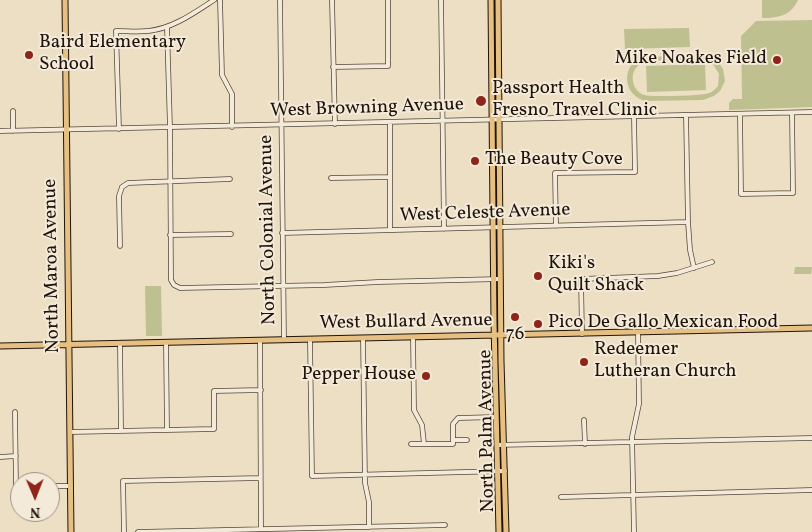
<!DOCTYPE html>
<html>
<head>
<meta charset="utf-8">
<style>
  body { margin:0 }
  #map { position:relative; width:812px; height:532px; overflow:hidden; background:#eddfc4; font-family:Vollkorn,serif }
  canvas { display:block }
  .north { position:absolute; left:10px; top:472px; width:50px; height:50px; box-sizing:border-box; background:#f3ead9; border:1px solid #9f9486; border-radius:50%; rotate:179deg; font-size:14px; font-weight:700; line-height:20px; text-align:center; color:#20140a }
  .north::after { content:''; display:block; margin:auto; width:18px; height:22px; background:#8f2418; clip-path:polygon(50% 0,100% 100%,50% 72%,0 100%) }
</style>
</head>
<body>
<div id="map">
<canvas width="812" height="532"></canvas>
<div class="north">N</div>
</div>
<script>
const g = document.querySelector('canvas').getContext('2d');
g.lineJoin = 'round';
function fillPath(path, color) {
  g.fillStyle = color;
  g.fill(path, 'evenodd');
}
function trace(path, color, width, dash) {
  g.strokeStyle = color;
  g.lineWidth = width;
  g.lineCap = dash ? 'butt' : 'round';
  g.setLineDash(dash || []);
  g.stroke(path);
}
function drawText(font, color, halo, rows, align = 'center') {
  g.font = font + ' Vollkorn,serif';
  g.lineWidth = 4;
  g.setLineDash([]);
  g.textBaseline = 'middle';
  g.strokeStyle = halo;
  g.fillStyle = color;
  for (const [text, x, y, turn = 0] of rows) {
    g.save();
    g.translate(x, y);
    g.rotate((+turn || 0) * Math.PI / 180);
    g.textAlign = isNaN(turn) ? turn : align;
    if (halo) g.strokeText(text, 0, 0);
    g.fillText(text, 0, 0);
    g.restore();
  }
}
fillPath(new Path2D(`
  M762,0h36c-7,16 -20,18 -36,18z
  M812,20v87l-83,3v-7l4,-4h9l-1,-63 15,-15z
  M689,28l1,19 -65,2 -1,-20z
  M718,55l-1,5 6,9 2,12 -5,10 -6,5 -11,4 -57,1c-13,-3 -22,-15 -18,-29 2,-7 6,-8 5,-15zM702,60l11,4 6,10 -1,12c-3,3 -5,6 -9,7 -6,3 -59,4 -65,2 -15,-6 -15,-28 0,-33 12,-3 44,-1 58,-2z
  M705,64l1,26 -59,2 -1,-26z
  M795,267h17l-1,7h-17z
  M145,286h16l1,50h-16z`), '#bfc08f');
const minor = new Path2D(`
  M220,0l2,75 10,19v33
  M280,0l4,340
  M332,0l3,124
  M441,0l3,229
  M167,27l3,101 1,152 3,5 6,3 144,-3 54,-3 122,-3
  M333,67l55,-1v-66
  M13,111v20
  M740,114l1,80 52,-1 -1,-80
  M686,115l2,107 2,28 4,18
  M390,123v107
  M119,129l-3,-98c11,0 21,1 32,0 24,-2 46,-18 66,-31
  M0,131l812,-19
  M331,178l59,-1
  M556,226l-1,-53 80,-1 -1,-55
  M282,233l406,-11
  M170,235l61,-1
  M120,246l-1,-50 3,-9 6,-4 102,-4
  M582,334l-1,-55 77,-3 19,-3 35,-11
  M413,337l1,73 8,15 2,19h29v-20l5,-6 38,-1
  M363,339l2,144 4,19v25
  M310,340l2,136 193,-5
  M260,341l1,188
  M166,343l1,87
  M120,344l1,86
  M15,412l1,75h4
  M584,420l1,24
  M70,432l144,-3v-38l47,-1
  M453,440h14
  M411,444h13
  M497,445l315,-7
  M0,457l16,-1
  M50,486h21
  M561,497l251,-7
  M124,532l-1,-51 137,-3
  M138,532l307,-7
  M634,532l-2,-95 7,-33 -1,-72`);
const major = new Path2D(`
  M65,0l6,532
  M491,0l3,323 5,209
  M498,0l3,361 5,171
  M0,346l812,-18`);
trace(minor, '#534738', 5.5);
trace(major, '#20140a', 7);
trace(minor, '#f3ead9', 4);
trace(major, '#e6c082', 5);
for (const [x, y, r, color] of [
  [29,55,5,"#8f2418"],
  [777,60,5,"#8f2418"],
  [481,101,6,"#8f2418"],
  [475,161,5,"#8f2418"],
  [538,276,5,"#8f2418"],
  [515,317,5,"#8f2418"],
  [538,324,5,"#8f2418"],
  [584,362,5,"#8f2418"],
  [426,376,5,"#8f2418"]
]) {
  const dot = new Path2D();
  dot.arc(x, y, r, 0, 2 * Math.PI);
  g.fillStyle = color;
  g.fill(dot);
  trace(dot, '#f3ead9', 2);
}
drawText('19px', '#20140a', '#f3ead9', [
  ["Baird Elementary",39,44],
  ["School",39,66],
  ["Mike Noakes Field",767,60,"right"],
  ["Passport Health",492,90],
  ["Fresno Travel Clinic",492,112],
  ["The Beauty Cove",485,161],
  ["Kiki's",548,265],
  ["Quilt Shack",548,287],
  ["Pico De Gallo Mexican Food",548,324],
  ["76",515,336,"center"],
  ["Redeemer",594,351],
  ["Lutheran Church",594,373],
  ["Pepper House",416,376,"right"]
], 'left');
drawText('19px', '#20140a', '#f3ead9', [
  ["West Browning Avenue",367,109,-2],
  ["West Celeste Avenue",485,214,-2],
  ["North Colonial Avenue",269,230,-91],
  ["North Maroa Avenue",53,266,-91],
  ["West Bullard Avenue",406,323,-1],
  ["North Palm Avenue",488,431,-91]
]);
</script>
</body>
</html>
